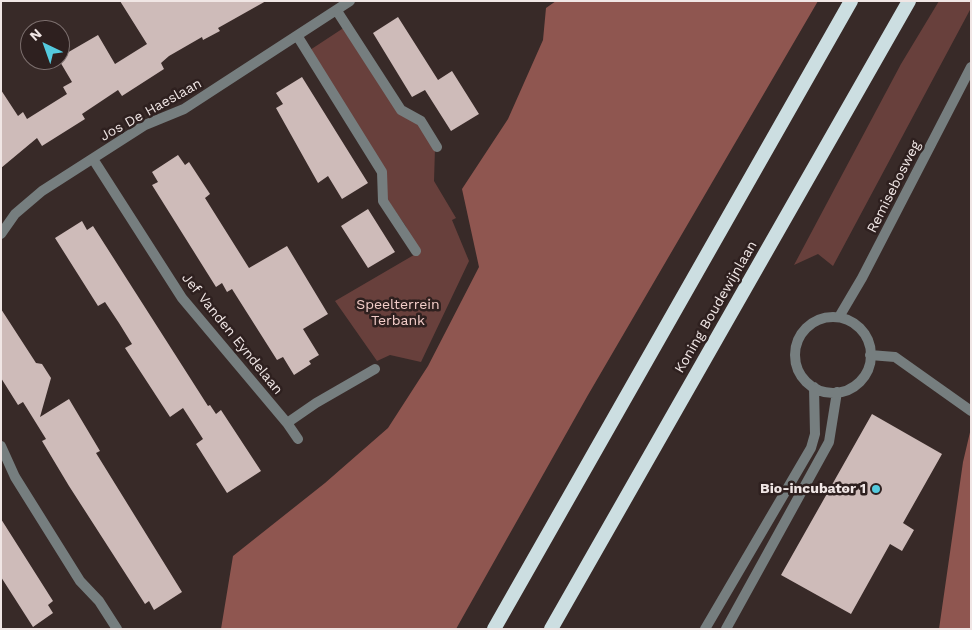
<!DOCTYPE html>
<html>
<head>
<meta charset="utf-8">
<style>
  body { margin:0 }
  #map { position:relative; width:972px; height:630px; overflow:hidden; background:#382a28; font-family:"Work Sans",sans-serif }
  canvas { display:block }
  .frame { position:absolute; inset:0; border:2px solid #f0e6e5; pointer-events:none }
  .north { position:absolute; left:20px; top:20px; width:50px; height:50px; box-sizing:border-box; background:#2e201f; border:1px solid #7c6f6e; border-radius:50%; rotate:318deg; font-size:14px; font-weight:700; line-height:20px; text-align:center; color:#f0e6e5 }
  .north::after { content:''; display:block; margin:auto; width:18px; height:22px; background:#54cade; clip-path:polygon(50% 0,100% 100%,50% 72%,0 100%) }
</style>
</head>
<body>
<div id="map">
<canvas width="972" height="630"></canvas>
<div class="frame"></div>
<div class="north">N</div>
</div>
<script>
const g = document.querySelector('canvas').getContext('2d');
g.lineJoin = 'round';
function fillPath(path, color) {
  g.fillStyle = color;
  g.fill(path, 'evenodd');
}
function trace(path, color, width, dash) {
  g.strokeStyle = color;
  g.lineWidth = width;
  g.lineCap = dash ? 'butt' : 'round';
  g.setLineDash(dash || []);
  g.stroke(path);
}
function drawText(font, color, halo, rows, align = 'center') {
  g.font = font + ' "Work Sans",sans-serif';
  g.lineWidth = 5;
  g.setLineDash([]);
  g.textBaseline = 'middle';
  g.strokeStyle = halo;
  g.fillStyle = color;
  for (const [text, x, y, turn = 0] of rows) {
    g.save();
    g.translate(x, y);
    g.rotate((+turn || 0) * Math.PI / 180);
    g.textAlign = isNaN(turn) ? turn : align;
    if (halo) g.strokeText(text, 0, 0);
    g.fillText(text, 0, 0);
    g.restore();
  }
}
fillPath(new Path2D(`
  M939,1h32v7l-138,258 -15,-12 -24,11 107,-201z
  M345,27l57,88 18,9 15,24 -1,33 22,37 -4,2 17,41 -48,101 -31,-7 -13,6 -42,-60 84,-49 -14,-27 -19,-27 -1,-28 -75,-120z`), '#68403c');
fillPath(new Path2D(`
  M556,1h262l-230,394 -132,234h-235l12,-73 92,-73 63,-55 40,-62 51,-99 -17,-78 46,-70 35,-79 3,-32z
  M971,428v201h-32l24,-167z`), '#8f5650');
fillPath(new Path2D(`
  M120,1h146l-48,27 2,3 -17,9 -1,-3 -33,19 -8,7 3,6 -42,27 -4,-6 -36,24 3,5 -43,27 -5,-8 -36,30v-78l17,26 5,-4 4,7 40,-25 -4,-7 9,-5 -13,-22 1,-3 38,-22 17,29 32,-20z
  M398,17l40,63 14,-9 27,43 -28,17 -26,-41 -13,7 -39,-64z
  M302,77l66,106 -26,16 -14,-23 -10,7 -42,-75 7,-4 -7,-11z
  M178,155l7,10 4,-3 21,32 -5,4 44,70 38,-22 41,68 -25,15 16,26 -10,6 2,3 -17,11 -11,-18 -6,3 -45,-71 -5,3 -5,-9 -6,4 -64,-102 6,-3 -6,-10z
  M368,209l27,43 -27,16 -27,-42z
  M82,221l5,9 6,-4 115,180 2,-1 6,9 5,-4 40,61 -34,22 -31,-49 7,-5 -20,-31 -13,9 -45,-69 7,-4 -13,-21 -14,-21 -7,4 -43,-68z
  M1,309l35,54 6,1 9,14 -11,39 29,-18 31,52 -4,2 86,139 -28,18 -5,-9 -4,3 -76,-118 -27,-45 4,-2 -23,-37 -5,3 -17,-27z
  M872,414l70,40 -39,69 11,7 -12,21 -12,-7 -39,70 -70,-39z
  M1,519l52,82 -5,4 5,8 -20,14 -32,-50z`), '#cebbb9');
trace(new Path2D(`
  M337,11l64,99 20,11 16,26
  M298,37l84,135 1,29 33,50
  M93,159l89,139 105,125 29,-20 59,-34
  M1,234l14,-20 27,-23 103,-66 39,-16 166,-108
  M839,317l23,-39 109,-211
  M795 355a38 38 0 1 1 76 0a38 38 0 1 1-76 0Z
  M870,355l25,2 76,54
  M287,423l11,16
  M1,446l14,31 65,104 19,20 18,28
  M705,629l106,-181 4,-14 -1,-47
  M726,629l103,-187 8,-50`), '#767e7f', 10);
trace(new Path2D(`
  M494,629l357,-628
  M551,629l358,-628`), '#ccdee1', 14);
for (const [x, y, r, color] of [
  [876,489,5,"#54cade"]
]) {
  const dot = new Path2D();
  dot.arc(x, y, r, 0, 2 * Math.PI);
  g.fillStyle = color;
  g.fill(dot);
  trace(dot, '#2e201f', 2);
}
drawText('14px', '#f0e6e5', '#2e201f', [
  ["Jos De Haeslaan",151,110,-29],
  ["Remisebosweg",894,187,-63],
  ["Koning Boudewijnlaan",716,307,-60],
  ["Jef Vanden Eyndelaan",232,334,51]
]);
drawText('14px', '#f3cdc9', '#2e201f', [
  ["Speelterrein",398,305],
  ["Terbank",398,321]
]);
drawText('bold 14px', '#f0e6e5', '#2e201f', [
  ["Bio-incubator 1",866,489]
], 'right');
</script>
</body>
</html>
